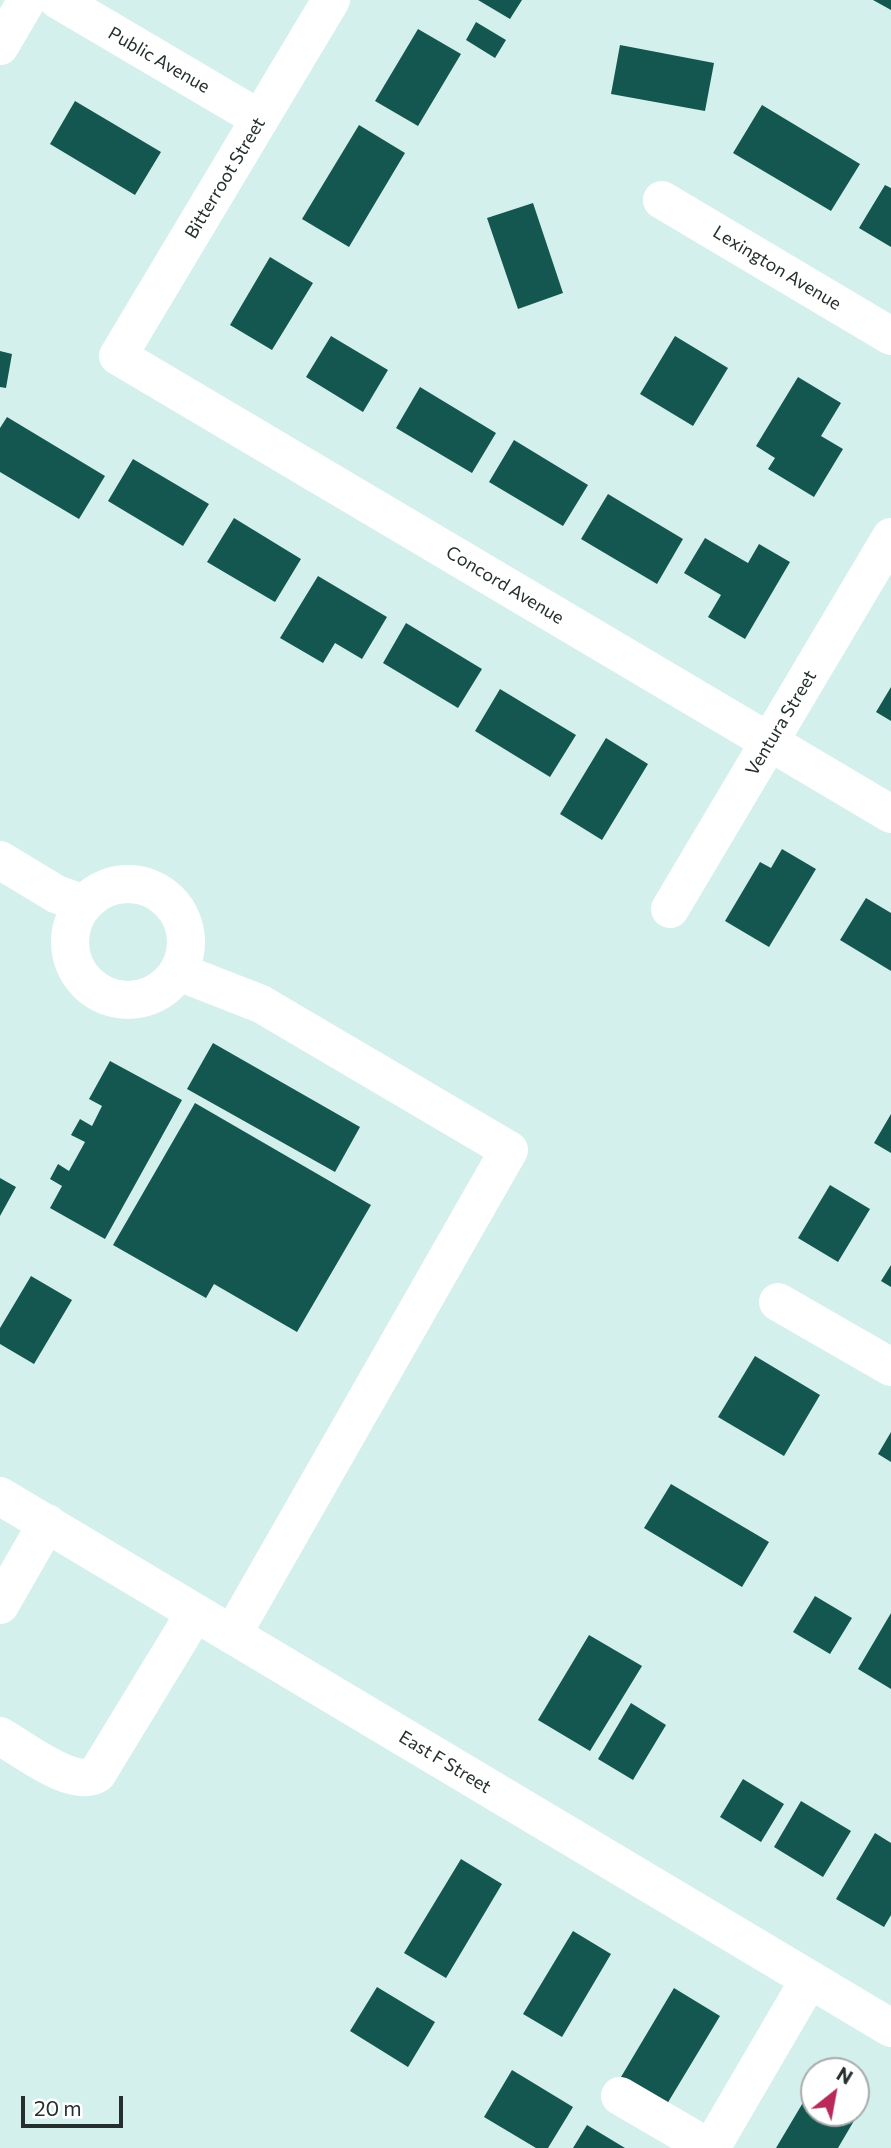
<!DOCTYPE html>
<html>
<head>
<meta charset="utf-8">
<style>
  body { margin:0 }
  #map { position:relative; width:891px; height:2148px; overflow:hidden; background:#d4f0ec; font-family:Commissioner,sans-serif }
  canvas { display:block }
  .north { position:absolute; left:800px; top:2057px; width:70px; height:70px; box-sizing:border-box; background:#fff; border:2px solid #a8acab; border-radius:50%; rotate:31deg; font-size:19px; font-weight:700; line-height:28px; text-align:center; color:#252f2e }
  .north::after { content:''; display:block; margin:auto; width:24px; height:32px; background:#b92a5a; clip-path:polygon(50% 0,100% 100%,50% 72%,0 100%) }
  .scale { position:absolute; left:21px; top:2096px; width:102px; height:32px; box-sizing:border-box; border:4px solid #252f2e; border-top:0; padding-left:9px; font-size:21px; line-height:24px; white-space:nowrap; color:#252f2e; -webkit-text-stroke:5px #fff; paint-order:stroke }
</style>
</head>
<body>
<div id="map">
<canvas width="891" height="2148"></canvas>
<div class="north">N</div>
<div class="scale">20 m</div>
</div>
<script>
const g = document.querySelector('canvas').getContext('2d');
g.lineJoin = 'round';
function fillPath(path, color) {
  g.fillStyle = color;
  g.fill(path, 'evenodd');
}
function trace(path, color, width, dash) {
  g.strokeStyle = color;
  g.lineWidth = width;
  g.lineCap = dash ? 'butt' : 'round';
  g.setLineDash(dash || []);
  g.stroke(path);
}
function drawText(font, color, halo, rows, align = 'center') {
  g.font = font + ' Commissioner,sans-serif';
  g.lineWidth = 7;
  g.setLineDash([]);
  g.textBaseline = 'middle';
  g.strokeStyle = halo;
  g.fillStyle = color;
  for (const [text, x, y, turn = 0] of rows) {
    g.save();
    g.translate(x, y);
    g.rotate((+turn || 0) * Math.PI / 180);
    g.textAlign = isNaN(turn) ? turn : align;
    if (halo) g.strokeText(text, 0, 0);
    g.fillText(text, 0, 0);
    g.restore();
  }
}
fillPath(new Path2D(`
  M478,0h44l-12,19z
  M873,0h18v10z
  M476,22l30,18 -11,18 -29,-18z
  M418,29l43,25 -43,72 -43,-25z
  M620,45l94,18 -9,48 -94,-17z
  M75,101l86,51 -26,43 -85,-51z
  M762,105l98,59 -29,47 -98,-58z
  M359,125l46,28 -56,94 -47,-28z
  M885,185l6,3v59l-32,-19z
  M533,203l30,90 -45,16 -31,-91z
  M270,257l43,26 -41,67 -42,-25z
  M331,336l57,34 -25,42 -57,-35z
  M675,336l53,32 -35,58 -53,-32z
  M0,351l12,3 -6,34 -6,-1z
  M798,377l43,26 -20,33 22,13 -29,48 -46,-28 7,-11 -19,-12z
  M420,387l76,46 -24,40 -76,-45z
  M7,417l98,59 -26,43 -79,-47v-44z
  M514,440l74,45 -25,41 -74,-44z
  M133,459l76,45 -26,42 -75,-45z
  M608,494l75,45 -26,45 -76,-45z
  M234,518l67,41 -26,43 -68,-40z
  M705,538l43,25 11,-19 31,18 -45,77 -37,-22 13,-22 -37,-22z
  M318,576l69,41 -25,42 -27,-16 -12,20 -43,-25z
  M406,623l76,46 -24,39 -75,-45z
  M891,687v34l-15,-9z
  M500,689l76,46 -26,42 -75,-46z
  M606,738l42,26 -46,76 -42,-26z
  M782,849l34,20 -47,78 -44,-26 35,-59 11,6z
  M866,898l25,15v58l-51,-31z
  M213,1043l147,84 -25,45 -148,-83z
  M110,1061l72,39 -77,139 -55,-31 12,-22 -12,-7 8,-15 11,7 16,-29 -14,-7 9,-16 12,7 10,-20 -13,-7z
  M195,1103l176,102 -74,127 -83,-48 -8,14 -93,-53z
  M891,1114v39l-17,-10z
  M0,1178l16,9 -16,29z
  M830,1185l40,24 -32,53 -40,-24z
  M891,1265v22l-10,-6z
  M31,1276l41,24 -38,64 -34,-20v-16z
  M755,1356l65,39 -36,61 -66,-39z
  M891,1432v30l-13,-8z
  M671,1484l98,58 -27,45 -98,-59z
  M815,1596l37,22 -22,36 -37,-22z
  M891,1613v76l-33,-20z
  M589,1635l53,31 -52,85 -52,-31z
  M631,1703l35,22 -33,55 -35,-21z
  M743,1779l41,25 -23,38 -41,-25z
  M801,1801l50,30 -28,46 -49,-30z
  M875,1833l16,10v72l-7,12 -48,-28z
  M461,1859l41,25 -56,94 -42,-25z
  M573,1931l38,23 -49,83 -39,-23z
  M377,1987l58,35 -27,45 -58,-36z
  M674,1988l46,28 -53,88 -46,-27z
  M512,2070l61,37 -25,41h-12l-52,-31z
  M814,2084v29h42v-17l9,6 -27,46h-62z
  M587,2125l38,23h-52z`), '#145751');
trace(new Path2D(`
  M58,0l202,119
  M331,0l-213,356 773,458
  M0,46l27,-46
  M662,200l229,136
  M0,860l56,34 28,10
  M70 942a58 58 0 1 1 116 0a58 58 0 1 1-116 0Z
  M670,909l221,-372
  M179,972l82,32 248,146 -277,485
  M778,1302l113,65
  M0,1496l891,532
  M0,1605l47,-82
  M0,1736c23,13 73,53 97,38l98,-161
  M620,2096l89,52
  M711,2148l98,-168`), '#fff', 38);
drawText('18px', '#252f2e', '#fff', [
  ["Public Avenue",159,60,30],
  ["Bitterroot Street",225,178,-59],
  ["Lexington Avenue",777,268,31],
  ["Concord Avenue",505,585,31],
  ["Ventura Street",781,723,-59],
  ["East F Street",445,1762,31]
]);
</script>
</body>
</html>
